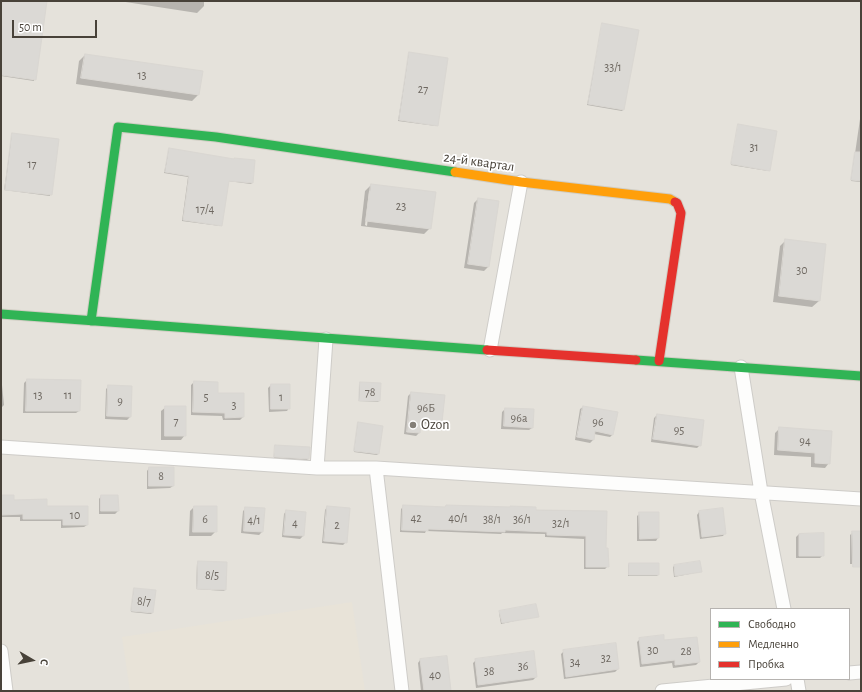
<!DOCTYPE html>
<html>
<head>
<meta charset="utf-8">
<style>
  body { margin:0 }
  #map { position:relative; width:862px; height:692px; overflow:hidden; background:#f2f0ec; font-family:"Alegreya Sans",sans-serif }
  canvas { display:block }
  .frame { position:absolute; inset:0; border:2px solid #484239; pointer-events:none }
  .legend { position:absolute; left:710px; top:608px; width:140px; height:72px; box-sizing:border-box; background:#fff; border:1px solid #b6b3b0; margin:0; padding:5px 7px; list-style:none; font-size:12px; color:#484239 }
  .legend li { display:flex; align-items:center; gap:8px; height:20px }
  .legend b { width:20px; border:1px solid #b6b3b0 }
  .north { position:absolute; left:12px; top:640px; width:40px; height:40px; -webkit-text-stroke:3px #fff; paint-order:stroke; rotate:99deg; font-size:11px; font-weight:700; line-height:16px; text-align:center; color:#484239 }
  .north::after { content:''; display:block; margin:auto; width:14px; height:18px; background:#484239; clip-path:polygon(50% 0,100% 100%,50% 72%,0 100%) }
  .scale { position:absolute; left:12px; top:20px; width:85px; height:18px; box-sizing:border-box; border:2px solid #484239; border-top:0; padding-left:5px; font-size:12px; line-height:14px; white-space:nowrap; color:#484239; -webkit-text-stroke:3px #fff; paint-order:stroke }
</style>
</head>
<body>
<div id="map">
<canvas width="862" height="692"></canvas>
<div class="frame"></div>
<ul class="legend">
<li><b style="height:5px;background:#30b455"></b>Свободно</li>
<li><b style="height:5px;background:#ff9f0a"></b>Медленно</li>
<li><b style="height:5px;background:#e5322d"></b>Пробка</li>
</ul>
<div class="north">С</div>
<div class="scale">50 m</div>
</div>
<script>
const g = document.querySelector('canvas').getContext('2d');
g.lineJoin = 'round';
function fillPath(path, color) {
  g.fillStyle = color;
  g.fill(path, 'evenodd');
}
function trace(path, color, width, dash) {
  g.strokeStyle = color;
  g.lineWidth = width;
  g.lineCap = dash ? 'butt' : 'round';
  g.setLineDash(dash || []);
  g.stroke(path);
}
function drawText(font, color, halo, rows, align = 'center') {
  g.font = font + ' "Alegreya Sans",sans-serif';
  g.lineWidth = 3.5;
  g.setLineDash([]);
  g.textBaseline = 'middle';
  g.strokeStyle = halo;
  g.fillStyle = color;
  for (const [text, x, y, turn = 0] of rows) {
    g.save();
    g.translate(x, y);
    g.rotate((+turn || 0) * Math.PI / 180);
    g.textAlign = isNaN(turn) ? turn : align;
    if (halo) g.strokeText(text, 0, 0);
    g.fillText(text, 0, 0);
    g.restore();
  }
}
fillPath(new Path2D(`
  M1,1h860v690h-860zM711,609h138v70h-138z`), '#e5e2db');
fillPath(new Path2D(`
  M352,602l13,89h-235l-8,-54z`), '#e8e3d8');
fillPath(new Path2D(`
  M1,1h45l-12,80 -33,-5z
  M119,1h85v5l-7,7z
  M603,24l20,86 -1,1 -35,-6z
  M409,53l28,72 -1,1 -38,-5z
  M85,55l113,40 -6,6 -116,-17 3,-23z
  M861,118v64l-10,-1 9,-62z
  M739,125l30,45 -1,1 -37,-6z
  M12,134l46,5 -8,57 -46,-6z
  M169,149l83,34 -1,1 -23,-3 -8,45 -38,-5 6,-44 -24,-4z
  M371,185l59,43 -6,6 -63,-8 4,-35zM369,191h2l-4,35 -2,-1z
  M478,199l10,68 -4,4 -20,-3 10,-65z
  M786,240l33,61 -7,6 -39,-5 7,-56z
  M1,375l3,30 -3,3z
  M27,380l52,31 -3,2h-53l1,-30z
  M194,382l23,12h26v23l-3,3h-17l-1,-4 -31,-1v-30z
  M360,384h20l-1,17 -1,1 -19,-1v-16z
  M271,385h18v23l-2,3 -18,1 -1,-24z
  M109,386l21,31 -3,3 -22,-1 1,-30z
  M411,393l32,3 -2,26 -3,3 -18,-2 -1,10 -3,3 -12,-2 4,-38z
  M166,407l19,28 -4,5h-20v-29z
  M583,407l30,27 -3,3 -16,-3 -1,6 -3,3 -15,-3 5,-31z
  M505,409l27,19 -3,2 -28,-1 1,-17z
  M657,415l43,30 -3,3 -46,-6 3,-24z
  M358,423l20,31 -1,1 -23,-3z
  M780,428l51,4 -2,31 -4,5 -14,-1v-10l-37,-2 1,-22z
  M276,446l32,2v11l-1,1 -33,-2z
  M149,468l24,18 -3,2 -23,1v-18z
  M1,496l12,5 33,6 41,18 -3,2 -23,1v-7h-41v-4h-19z
  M101,496l17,15 -3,3h-16v-15z
  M404,506l202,6 -1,37 3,17 -3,3h-21v-30l-39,-2v-3l-43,-1 -1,1 -75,-3 -1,2 -25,-1 1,-23z
  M194,507l22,24 -5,5h-22l1,-25z
  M327,507l19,35 -3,3 -21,-2 3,-33z
  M246,508l18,1 -2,23 -3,3 -18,-2 2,-22z
  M286,511l17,25 -3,3 -18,-2 2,-23z
  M699,512l26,21 -2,3 -23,3 -3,-24z
  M640,513l18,25 -2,3h-19v-25z
  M853,532h8v32h-11v-29z
  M799,534h24v21l-3,3h-24v-21z
  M198,562l27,28 -1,1 -28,-2 1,-26z
  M629,564l29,11 -1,1h-29v-11z
  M674,566l26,6 -26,5 -1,-10z
  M134,589l18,24 -1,1 -20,-2z
  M500,612l37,4 -36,8 -2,-11z
  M640,639l23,3 36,20 -3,3 -23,3 -1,-5 -32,4 -3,-25z
  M564,651l54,18 -3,3 -51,7 -3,-25z
  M420,660l30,31h-29l-3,-28z
  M476,660l60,17 -3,3 -57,8 -3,-25z`), '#0003');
const building = new Path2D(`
  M2,1h45l-11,79 -35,-5z
  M602,23l37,7 -15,80 -36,-6z
  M409,52l39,6 -10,68 -39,-6z
  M85,54l118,17 -4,24 -118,-17z
  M738,124l39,7 -7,40 -39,-7z
  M12,133l47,6 -7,56 -47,-5z
  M169,148l65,11v-1l21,2 -2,23 -24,-2 -7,45 -39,-6 6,-44 -24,-4z
  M855,152h6v29l-10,-1z
  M371,184l65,8 -5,37 -65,-8z
  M478,198l21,3 -10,66 -21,-3z
  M785,239l41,5 -6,57 -41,-5z
  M27,379l54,1 -1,31h-54z
  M194,381l24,1v11h26v24l-19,1v-5l-32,-1z
  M360,382l21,1 -1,18h-21z
  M271,384h19v25h-19z
  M108,385l24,1 -1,31 -24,-1z
  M411,392l34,3 -3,27 -21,-2 -1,13 -13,-1z
  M165,406h21v30h-21z
  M583,406l35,6 -5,23 -18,-4 -1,9 -17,-3z
  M505,408l29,1 -1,19 -29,-2z
  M657,414l47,6 -3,26 -48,-7z
  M358,422l25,4 -4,28 -25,-3z
  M779,427l53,4 -2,33 -15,-1v-10l-37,-3z
  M275,445l35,2 -1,12 -35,-2z
  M149,467h25v19h-25z
  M1,495h13v5l33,-1v7h41v19h-25v-6h-40v-5l-22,1z
  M101,495h17l1,16h-18z
  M403,505l42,2 1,-2 64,2v-1l26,1v3l71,1 -1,37h2l1,19h-23v-31l-39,-1v-3l-42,-2v2l-77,-3v2l-26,-1z
  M194,506h23v26h-24z
  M327,506l23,2 -3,35 -23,-2z
  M245,507l20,1 -2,24 -19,-1z
  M723,508l3,26 -24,3 -3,-26z
  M286,510l20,2 -2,24 -20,-1z
  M639,512h20v26l-19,1z
  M852,531h9v36h-8z
  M824,533v23h-25v-22z
  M198,561l29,1 -1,28 -29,-1z
  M700,561l2,11 -27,4 -1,-11z
  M629,563h30v12h-30z
  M134,588l22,2 -3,23 -22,-2z
  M536,604l3,13 -37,6 -3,-12z
  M664,635v5l33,-3 3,25 -25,3v-5l-33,4 -3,-26z
  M616,643l3,26 -53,8 -3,-27z
  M534,651l3,26 -59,8 -3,-26z
  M447,656l4,35h-27l-4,-32z`);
fillPath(building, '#dbd9d5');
trace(building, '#dad7d2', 1);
const street = new Path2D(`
  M326,339l-9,129h59l26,223
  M490,350l31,-168
  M741,367l20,125 23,117
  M1,447l316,21
  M376,468l485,31
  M1,651l5,40
  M849,673l12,-1
  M797,679l2,12
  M662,691l124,-12`);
const fast = new Path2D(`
  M1,314l486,36
  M91,321l27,-194 98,10 239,35
  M636,360l225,16`);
const slow = new Path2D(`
  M455,172l66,10 149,17 5,3`);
const jam = new Path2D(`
  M487,350l149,10
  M659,361l22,-148 -4,-10 -2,-1`);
trace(street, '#ceccc8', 15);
trace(fast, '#d0cdc3', 11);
trace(slow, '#d0cdc3', 11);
trace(jam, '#d0cdc3', 11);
trace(street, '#fdfdfc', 13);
trace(fast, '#30b455', 9);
trace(slow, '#ff9f0a', 9);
trace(jam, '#e5322d', 9);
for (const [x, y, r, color] of [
  [413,425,4,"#847f78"]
]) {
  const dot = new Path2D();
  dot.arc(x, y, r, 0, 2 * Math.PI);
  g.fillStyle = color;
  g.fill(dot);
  trace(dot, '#fff', 1.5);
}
drawText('12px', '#6e6861', null, [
  ["33/1",613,67],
  ["13",142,75],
  ["27",423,89],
  ["31",754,147],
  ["17",32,164],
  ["23",401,206],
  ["17/4",205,209],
  ["30",802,270],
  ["78",370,392],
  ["13",38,395],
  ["11",68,395],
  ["5",206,397],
  ["1",281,397],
  ["9",120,401],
  ["3",234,405],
  ["96Б",426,408],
  ["96а",519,418],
  ["7",176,421],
  ["96",598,422],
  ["95",679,430],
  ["94",805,441],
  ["8",161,476],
  ["10",75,515],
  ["42",416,518],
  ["40/1",458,518],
  ["6",205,519],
  ["38/1",492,519],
  ["36/1",522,519],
  ["4/1",254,520],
  ["4",295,523],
  ["32/1",561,523],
  ["2",337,525],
  ["8/5",212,575],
  ["8/7",144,601],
  ["30",653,650],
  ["28",686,651],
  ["32",606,658],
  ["34",575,662],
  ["36",523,666],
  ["38",489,671],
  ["40",435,675]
]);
drawText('14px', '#484239', '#fff', [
  ["24-й квартал",479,162,8]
]);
drawText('14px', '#484239', '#fff', [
  ["Ozon",421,425]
], 'left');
</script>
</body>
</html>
